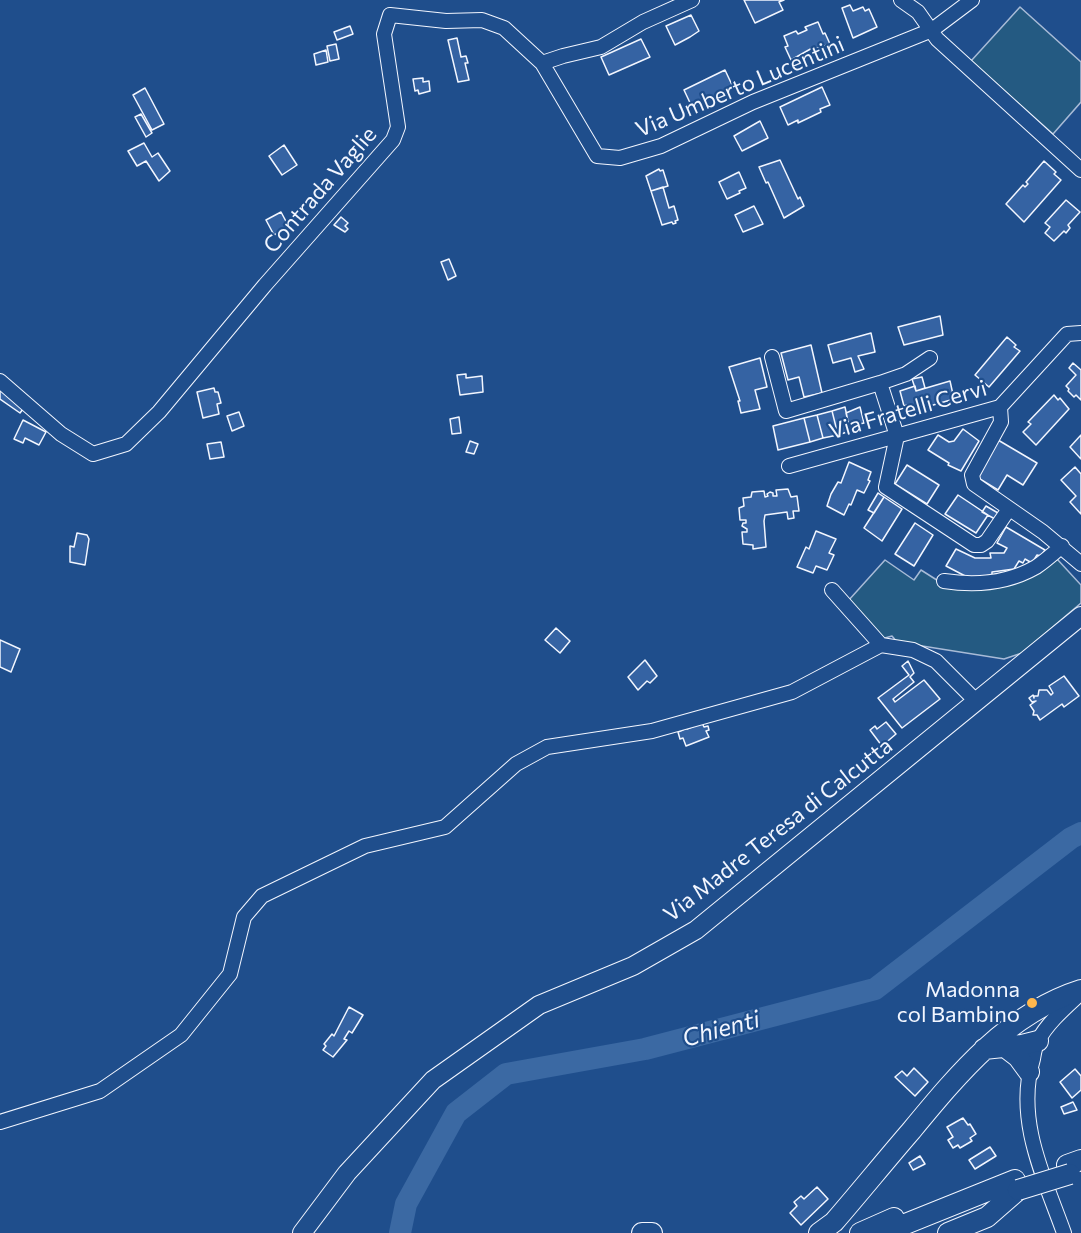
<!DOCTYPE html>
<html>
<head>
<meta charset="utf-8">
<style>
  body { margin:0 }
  canvas { display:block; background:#1f4e8c }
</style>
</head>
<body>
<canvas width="1081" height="1233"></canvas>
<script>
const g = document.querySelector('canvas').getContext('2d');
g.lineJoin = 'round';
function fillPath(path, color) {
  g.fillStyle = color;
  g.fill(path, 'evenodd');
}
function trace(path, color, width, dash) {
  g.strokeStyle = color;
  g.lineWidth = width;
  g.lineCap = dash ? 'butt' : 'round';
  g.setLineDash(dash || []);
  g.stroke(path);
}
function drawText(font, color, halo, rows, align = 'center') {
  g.font = font + ' Commissioner,sans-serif';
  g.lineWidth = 4.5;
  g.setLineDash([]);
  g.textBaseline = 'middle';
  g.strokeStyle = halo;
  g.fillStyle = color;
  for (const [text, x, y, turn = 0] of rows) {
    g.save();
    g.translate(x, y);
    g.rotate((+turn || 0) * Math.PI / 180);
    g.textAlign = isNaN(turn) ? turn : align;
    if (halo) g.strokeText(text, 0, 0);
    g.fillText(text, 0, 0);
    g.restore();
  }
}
const green = new Path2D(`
  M1020,7l61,55v40l-28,32 -82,-73z
  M1057,559l24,26v18l-59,50 -18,6 -107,-17 -5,-6 -14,4 -30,-39 37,-41 29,20 7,-10 30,19 40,-2 35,-9z`);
fillPath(green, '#245a82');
trace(green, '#a8bbd7', 1.5);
trace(new Path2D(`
  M400,1233l6,-29 50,-91 50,-39 139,-25 230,-60 196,-151 10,-5`), '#3b69a3', 22);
const building = new Path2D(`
  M744,0h40l-5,2 4,8 -28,13z
  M850,5l3,6 10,-4 2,4 4,-2 8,18 -24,11 -11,-30z
  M691,15l8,16 -9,6 -15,8 -9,-19z
  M818,22l5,12 2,-1 5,11 -15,5 -1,-2 -23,13 -6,-13 3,-1 -4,-10 12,-5 2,3 9,-4 -2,-3z
  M350,26l3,8 -16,6 -3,-8z
  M457,38l4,19 5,-1 2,7h-3l4,17 -11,2 -10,-42z
  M641,39l9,18 -41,18 -8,-18z
  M336,44l3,15 -9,2 -3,-15z
  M326,50l2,12 -12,3 -2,-11z
  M725,70l8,17 -41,20 -8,-17z
  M423,78v4l6,-1 1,10 -11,3 -1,-4 -3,1 -2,-12z
  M822,87l8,18 -10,4 1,3 -23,11v-3l-10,5 -8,-18z
  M145,88l19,36 -12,6 -19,-35z
  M141,114l11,19 -6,4 -11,-20z
  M760,121l8,17 -26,13 -8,-15z
  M144,143l8,14 6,-4 12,18 -11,10 -13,-20 -9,5 -9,-15z
  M284,145l13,20 -15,10 -13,-19z
  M780,160l18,39 2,-2 4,9 -20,12 -16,-36 -2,1 -7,-16z
  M1044,161l12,11 -2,2 7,6 -37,42 -18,-18 17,-19 2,2 3,-3 -2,-2z
  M659,169l1,2 3,-1 5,16 -17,5 -5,-15z
  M739,172l7,16 -7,3 1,2 -13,6 -8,-17z
  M663,187l6,21 5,-2 4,14 -3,1 1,2 -3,1 -1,-2 -10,3 -11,-34z
  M1066,200l14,12 -12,13 2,3 -4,5 -2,-2 -10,10 -9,-8 5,-6 -5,-4z
  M754,206l9,18 -20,8 -8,-17z
  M281,212l8,15 -15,8 -8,-15z
  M341,217l7,6 -3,3 3,3 -3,3 -11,-7z
  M449,259l7,17 -8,4 -7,-18z
  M940,316l3,19 -39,10 -6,-18z
  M871,333l4,19 -17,4 6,13 -9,3 -4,-14 -18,5 -5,-18z
  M1007,337l9,8 -2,2 6,4 -31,36 -14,-12z
  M811,345l11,48 -18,4 -5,-20 -11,3 -7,-27z
  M760,358l7,29 -12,3 5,19 -19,4 -3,-12h2l-11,-34z
  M1073,363l8,7v30l-5,-5 -2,2 -6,-6 1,-2 -3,-3 10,-11 -7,-7z
  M466,374v4l16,-2 1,16 -23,3 -3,-20z
  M922,377l3,11 -9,3 -4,-12z
  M950,381l4,18 -45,13 -2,-7 -3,1 -4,-15 15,-5 1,5z
  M214,388l1,4h3l3,11 -4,1 2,10 -16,4 -6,-26z
  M0,390l26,15 -6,8 -20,-14z
  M1054,395l4,5 2,-2 9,11 -33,36 -13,-13 8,-8 -3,-2z
  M845,407l5,24 -12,4 -6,-24z
  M860,407l4,16 -9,2 1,2 -6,2 -4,-16z
  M832,411l6,24 -15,3 -6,-23z
  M239,412l5,14 -12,5 -5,-15z
  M817,415l6,23 -13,4 -6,-24z
  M459,417l2,16 -9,1 -2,-15z
  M804,418l6,24 -32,8 -5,-24z
  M23,420l23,12 -7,13 -14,-7 -2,5 -9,-4z
  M963,429l16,12 -18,30 -13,-6 1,-2 -21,-13 10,-15 11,7 5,-1z
  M1081,435v24l-11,-12z
  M998,440l39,23 -14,22 -16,-10 -9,15 -23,-14z
  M470,441l8,3 -4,10 -8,-2z
  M221,442l3,15 -14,2 -3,-15z
  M849,462l22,10 -3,8 2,1 -6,12 -7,-3 -6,15 -2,-1 -5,11 -17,-9 4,-12 7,-12 3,1z
  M907,465l32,20 -12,19 -32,-20z
  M1075,467l6,7v40l-11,-12 6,-6 -15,-16z
  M788,489l3,8 6,-1 2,15h-6l1,7 -6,1 -1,-7 -22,3 -1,6 2,26 -13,2v-4l-10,-1 -1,-12h5v-3l-5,-3 1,-3h3v-3h-6l-1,-12 5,-2 -1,-8 8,-1 1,-5 12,-1 1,6 3,-1 -1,-2 3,-2 3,1v3h4l-1,-6z
  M878,493l6,4 -10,16 -6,-3z
  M958,495l30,20 -12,18 -31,-19z
  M884,497l18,12 -20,32 -18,-13z
  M986,506l12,7 -3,6 -13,-7z
  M915,523l18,12 -19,31 -19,-12z
  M1006,527l39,23 -4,6 -4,-1 -5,8 -7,-4 -2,4 -4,-2 -5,8 -22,3v3l-23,3 -23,-12 10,-17 19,9h16l-1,-5h14l3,-5 -10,-5z
  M816,531l20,8 -7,14 5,2 -7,15 -11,-4 -3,7 -16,-6 9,-20 3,2z
  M77,533l10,2 2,4 -4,26 -15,-3v-16l4,1z
  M556,628l14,13 -10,12 -15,-13z
  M0,640l20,9 -9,23 -11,-5z
  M645,660l12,16 -7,7 -3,-2 -9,9 -10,-13z
  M908,661l6,12 -4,4 4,5 -21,17 2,3 29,-22 16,19 -38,29 -24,-30 31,-23 -7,-9z
  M1064,676l15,20 -15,11 -2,-3 -22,16 -3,-5h-4l1,-4 -4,-6 6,-4 -4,1 -3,-4 4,-3 1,3v-2h4l1,-6h8l4,5 2,-2 -4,-7z
  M886,722l10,12 -14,12 -12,-16 5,-4 2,3z
  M702,723l2,4 4,-1 1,4 -3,1 3,6 -23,9 -3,-8 -3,1 -2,-7 5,-2 -1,-3 4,-1 1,3z
  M349,1007l14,8 -11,18 -3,-2 -5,8 3,1 -14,17 -10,-7 3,-4 -2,-2 8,-10 2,2z
  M914,1068l14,14 -13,14 -20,-19 7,-6 5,5z
  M1075,1069l6,7v14l-9,8 -12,-16z
  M1073,1102l4,8 -13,4 -3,-7z
  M963,1118l5,7 2,-1 6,10 -6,4 2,3 -12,7 -2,-3 -5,3 -5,-8 5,-3 -6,-10z
  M990,1147l6,9 -21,13 -6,-9z
  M920,1156l5,8 -12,6 -4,-7z
  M817,1187l11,12 -27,26 -11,-12 7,-7 -3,-4 7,-6 3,3z`);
fillPath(building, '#3563a3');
trace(building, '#f2f6ff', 1.5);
const minor = new Path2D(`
  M901,0l17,12 19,27 144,131
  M542,63l55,93 23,2 41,-12 92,-44 179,-72 40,-30
  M772,357l14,54 94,-28 17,53 -11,51 88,58h7l6,-4 22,-32
  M0,381l61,53 32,20 33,-10 33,-32 106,-127 128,-145 5,-13 -14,-93 6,-19 56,6 36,-1 22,8 38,35 21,-7 38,-9 42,-25 49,-22
  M880,383l26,-9 24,-16
  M1000,407l1,15 -29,53 2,9 69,48 38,32
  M789,466l211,-59 67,-73 14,-1
  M944,581c32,5 64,2 92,-14 9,-6 18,-14 26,-21
  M832,590l49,55 32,5 23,11 41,41
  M0,1122l100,-31 81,-56 49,-61 14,-57 18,-21 103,-50 80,-19 71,-63 31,-17 105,-16 140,-39 89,-47
  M1064,1233c-20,-56 -49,-113 -31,-174 1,-6 2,-13 5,-18 9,-18 28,-34 43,-48`);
const major = new Path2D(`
  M302,1233l45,-60 86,-93 106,-75 94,-39 63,-36 385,-314`);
const highway = new Path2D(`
  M1005,1047l13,10 11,15
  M984,1049l38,-4 16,-4
  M1067,1165l14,-5
  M642,1233h10
  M819,1233l15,-11c26,-30 51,-61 77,-91 47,-57 97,-118 170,-141
  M860,1233l34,-15
  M883,1233l132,-53
  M948,1233l39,-16 31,-27`);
trace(minor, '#f2f6ff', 16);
trace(major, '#f2f6ff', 20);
trace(highway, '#f2f6ff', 22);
trace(minor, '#1f4e8c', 14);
trace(major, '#1f4e8c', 18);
trace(highway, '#1f4e8c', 20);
const highwayBridge = new Path2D(`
  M1018,1190l52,-16`);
trace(highwayBridge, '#f2f6ff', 22, []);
trace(highwayBridge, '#1f4e8c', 20);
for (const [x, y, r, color] of [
  [1032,1003,6,"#ffb74d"]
]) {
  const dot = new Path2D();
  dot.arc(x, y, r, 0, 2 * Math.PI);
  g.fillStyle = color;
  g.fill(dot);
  trace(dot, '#1f4e8c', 2);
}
drawText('22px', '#f2f6ff', '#1f4e8c', [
  ["Via Umberto Lucentini",740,87,-23],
  ["Contrada Vaglie",320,190,-49],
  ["Via Fratelli Cervi",908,410,-16],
  ["Via Madre Teresa di Calcutta",778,830,-38]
]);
drawText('22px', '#f2f6ff', '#1f4e8c', [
  ["Madonna",1020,990],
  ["col Bambino",1020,1015]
], 'right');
drawText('italic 24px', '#f2f6ff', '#1f4e8c', [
  ["Chienti",721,1029,-15]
]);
</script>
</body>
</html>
